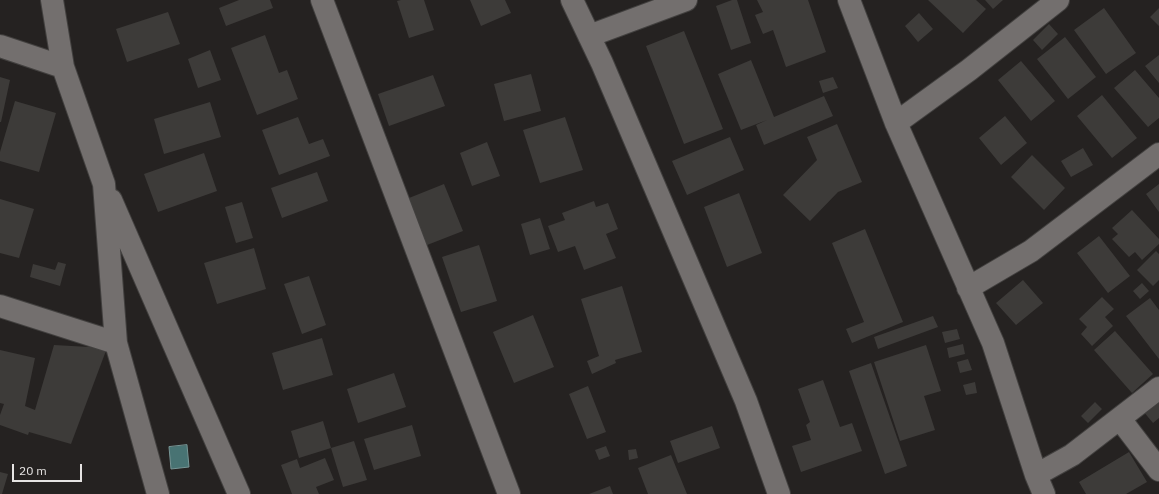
<!DOCTYPE html>
<html>
<head>
<meta charset="utf-8">
<style>
  body { margin:0 }
  #map { position:relative; width:1159px; height:494px; overflow:hidden; background:#252221; font-family:"IBM Plex Sans",sans-serif }
  canvas { display:block }
  .scale { position:absolute; left:12px; top:464px; width:70px; height:18px; box-sizing:border-box; border:2px solid #e6e4e3; border-top:0; padding-left:5px; font-size:12px; line-height:14px; white-space:nowrap; color:#e6e4e3; -webkit-text-stroke:3px #252221; paint-order:stroke }
</style>
</head>
<body>
<div id="map">
<canvas width="1159" height="494"></canvas>
<div class="scale">20 m</div>
</div>
<script>
const g = document.querySelector('canvas').getContext('2d');
g.lineJoin = 'round';
function fillPath(path, color) {
  g.fillStyle = color;
  g.fill(path, 'evenodd');
}
function trace(path, color, width, dash) {
  g.strokeStyle = color;
  g.lineWidth = width;
  g.lineCap = dash ? 'butt' : 'round';
  g.setLineDash(dash || []);
  g.stroke(path);
}
const water = new Path2D(`
  M187,445l2,22 -18,2 -2,-22z`);
fillPath(water, '#487373');
trace(water, '#779595', 1);
fillPath(new Path2D(`
  M239,0h31l3,8 -47,18 -7,-18z
  M401,0h23l10,30 -25,8 -12,-37z
  M470,0h35l6,13 -30,13z
  M732,0h5l14,43 -20,7 -15,-44z
  M757,0h51l18,52 -40,15 -13,-37 -10,4 -8,-19 8,-3z
  M928,0h48l10,9 -23,24z
  M985,0h18l-10,9z
  M1104,8l32,45 -30,21 -32,-44z
  M1159,8v18l-9,-9z
  M168,12l12,32 -53,18 -11,-33z
  M919,13l14,16 -15,13 -13,-16z
  M1049,24l9,10 -16,16 -9,-10z
  M684,31l39,98 -39,15 -38,-98z
  M265,35l14,38 8,-3 11,29 -41,16 -26,-67z
  M1065,37l31,40 -28,22 -31,-40z
  M210,50l11,30 -23,8 -10,-29z
  M1159,55v28l-14,-17z
  M751,60l23,57 50,-21 9,20 -69,29 -8,-20 11,-5 -26,10 -23,-56z
  M1021,61l34,40 -24,20 -33,-41z
  M1135,70l24,28v20l-11,9 -34,-39z
  M531,74l10,37 -37,10 -10,-37z
  M433,75l12,31 -56,20 -11,-32z
  M0,77l10,3 -9,42h-1z
  M833,77l5,11 -15,5 -4,-12z
  M1102,95l35,43 -25,20 -35,-42z
  M15,101l41,12 -17,59 -39,-11v-9z
  M210,102l11,35 -57,17 -10,-35z
  M1005,116l22,27 -26,22 -22,-27z
  M298,117l11,27 14,-5 7,17 -51,19 -17,-45z
  M565,117l18,53 -43,13 -17,-53z
  M837,124l25,58 -24,10 -28,29 -27,-26 34,-35 -10,-23z
  M730,137l14,33 -57,25 -15,-34z
  M487,142l13,34 -28,10 -12,-33z
  M1083,148l10,17 -22,12 -10,-16z
  M204,153l13,38 -59,21 -14,-38z
  M1032,155l33,33 -21,22 -33,-33z
  M317,172l11,29 -46,17 -11,-30z
  M444,184l19,47 -41,16 -18,-47z
  M1159,184v28l-13,-18z
  M739,193l23,60 -35,14 -23,-60z
  M0,199l34,10 -15,49 -19,-5z
  M594,201l2,6 12,-4 10,26 -12,5 10,24 -32,12 -9,-24 -17,6 -10,-26 17,-6 -3,-7z
  M242,202l11,36 -17,5 -11,-36z
  M1132,210l27,29v5l-17,16 -7,-8 -6,5 -17,-18 6,-5 -6,-6z
  M540,218l10,31 -20,6 -9,-31z
  M865,229l38,93 -51,21 -6,-14 18,-7 -32,-79z
  M1099,236l31,40 -22,17 -31,-40z
  M479,245l18,56 -36,11 -19,-55z
  M254,248l12,41 -49,15 -13,-41z
  M1156,251l3,3v26l-6,6 -16,-16z
  M58,262l8,2 -6,22 -30,-9 3,-13 22,6z
  M309,276l17,49 -24,9 -18,-50z
  M1023,280l20,23 -27,22 -20,-22z
  M1142,283l7,8 -9,8 -7,-8z
  M622,286l20,66 -27,8 1,3 -24,11 -5,-13 12,-5 -18,-57z
  M1102,297l12,12 -9,8 8,9 -21,20 -11,-12 6,-7 -8,-8z
  M1150,298l9,12v49l-33,-43z
  M533,315l21,52 -40,16 -21,-51z
  M933,316l5,11 -60,22 -4,-12z
  M957,329l3,10 -15,4 -3,-11z
  M1115,331l38,43 -21,19 -38,-43z
  M322,338l11,37 -50,15 -11,-37z
  M963,344l2,10 -16,4 -2,-10z
  M54,345l53,3 -36,96 -42,-12 -1,3 -28,-10v-10l4,-11 -4,-1v-53l35,8 -10,48 10,4z
  M926,345l15,46 -17,5 11,34 -35,11 -26,-79z
  M968,359l4,11 -12,3 -3,-11z
  M871,363l36,103 -22,8 -36,-103z
  M394,373l12,34 -48,16 -11,-34z
  M823,380l17,47 12,-4 10,28 -61,21 -9,-26 19,-6 -5,-15 4,-3 -12,-33z
  M975,382l2,11 -11,2 -3,-10z
  M588,386l18,46 -19,7 -18,-45z
  M1159,398v20l-6,5 -10,-12z
  M1095,402l7,7 -14,14 -7,-7z
  M323,421l8,27 -32,10 -8,-27z
  M412,425l9,31 -47,14 -10,-31z
  M712,426l8,22 -42,15 -8,-22z
  M354,441l13,39 -24,7 -12,-39z
  M606,446l4,10 -11,4 -4,-10z
  M636,449l2,9 -9,2 -1,-10z
  M1129,452l18,30 -21,12h-40l-7,-12z
  M671,455l16,39h-39l-10,-26z
  M325,458l9,22 -18,7 3,7h-27l-11,-29 16,-6 3,9z
  M0,472l8,2 -6,20h-2z
  M610,486l3,8h-24z`), '#3d3b39');
const street = new Path2D(`
  M52,0l11,67 41,117 12,159 42,151
  M322,0l187,494
  M572,0l30,63 144,338 33,93
  M849,0l47,123 97,220 43,132 8,19
  M589,36l97,-36
  M0,46l63,21
  M896,123l73,-53 89,-70
  M111,200l128,294
  M968,288l63,-37 128,-97
  M0,306l116,37
  M1120,419l39,51
  M1036,475l36,-20 87,-67`);
trace(street, '#42403f', 24);
trace(street, '#736f6e', 22);
</script>
</body>
</html>
